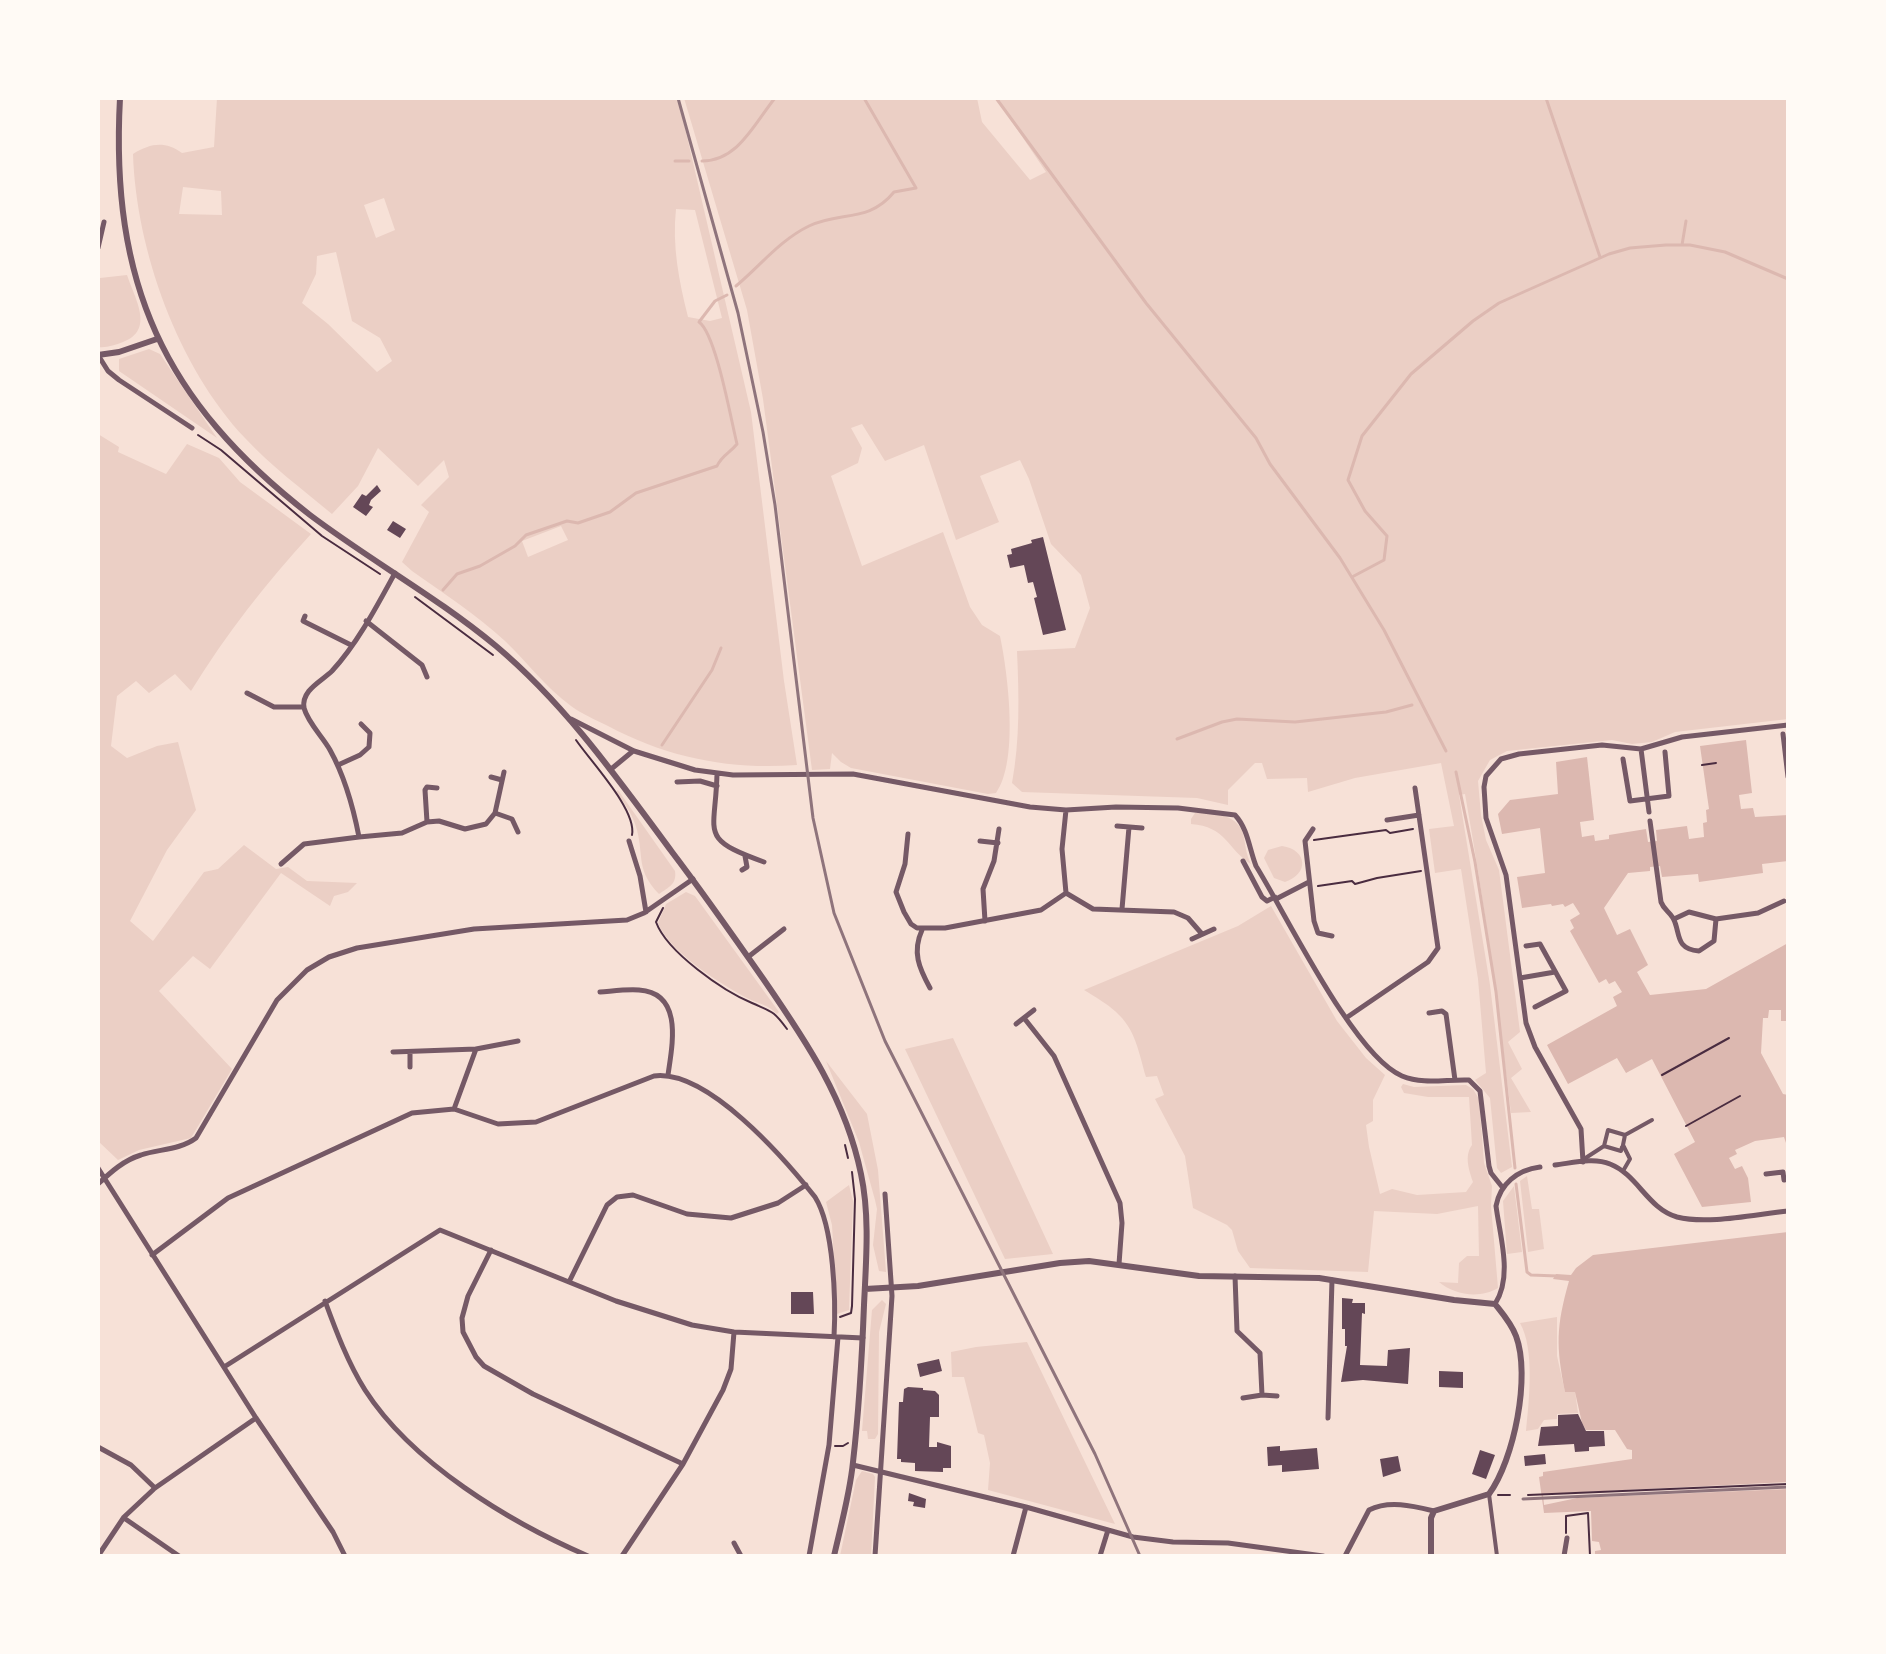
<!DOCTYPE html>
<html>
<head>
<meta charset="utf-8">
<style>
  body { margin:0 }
  #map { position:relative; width:1886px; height:1654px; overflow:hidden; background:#f7e1d7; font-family:Ubuntu,sans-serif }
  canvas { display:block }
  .frame { position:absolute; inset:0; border:100px solid #fffaf5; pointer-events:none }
</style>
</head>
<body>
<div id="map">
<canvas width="1886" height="1654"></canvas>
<div class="frame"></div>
</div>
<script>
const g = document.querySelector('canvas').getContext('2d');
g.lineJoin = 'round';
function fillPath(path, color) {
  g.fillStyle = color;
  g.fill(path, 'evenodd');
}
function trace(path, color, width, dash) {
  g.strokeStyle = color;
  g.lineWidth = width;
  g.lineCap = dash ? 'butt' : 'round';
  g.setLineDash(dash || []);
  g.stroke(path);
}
fillPath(new Path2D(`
  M217,98h461l73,314 33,269 13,84c-67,5 -129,-7 -189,-39 -12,-6 -26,-12 -37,-20 -26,-19 -44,-44 -66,-65 -28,-26 -62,-48 -93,-70l-10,-9 27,-50 -8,-7 28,-28 -5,-17 -26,26 -40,-38 -20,38 -26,28c-30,-25 -61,-48 -87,-76 -67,-71 -109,-188 -112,-284 18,-11 32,-13 49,-1l32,-6zM183,187l38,4 1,24 -43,-1zM384,198l11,32 -19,8 -12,-33zM676,209l19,1 27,108 -12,3 -22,-4c-9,-36 -16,-71 -12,-108zM336,252l16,69 28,17 12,23 -15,11 -49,-48 -26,-21 14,-29 1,-18zM561,526l7,14 -40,17 -6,-16z
  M684,98h293l5,24 48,58 16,-8 -50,-74h792v621l-113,13 -23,10 -20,2 -20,-4 -105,11 -17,9 -12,21 3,34 5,25 13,30 21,162 -12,10 14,27 -11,9 20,34 -20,1c-13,-107 -27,-213 -46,-319l-6,1 31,190 22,182 -11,6 -4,-5 -7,-70 -15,-18 11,-7 -8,-94 -17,-110 -26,4 -6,-44 25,-3 -13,-63 -86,15 -47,14 -1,-14 -40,1 -5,-16h-7l-27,27v15l-31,-7 -175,-6 -10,-9c8,-44 7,-87 5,-132l58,-3 15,-40 -9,-33 -30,-31 -22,-65 -9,-19 -40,16 19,46 -43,18 -32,-95 -39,16 -23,-37 -11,4 11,20 -4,15 -27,13 31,90 81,-34 27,75 12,18 18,11c8,38 19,125 -4,157l-8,1 -137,-26 -10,-6 -9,-9 -2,16 -18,1 -49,-371 -16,-89z
  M127,275c8,24 28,55 -4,67 -8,3 -16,6 -25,5v-60l2,-9z
  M149,349l11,5 57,84 -98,-67v-12z
  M98,434l21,13 -1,5 48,22 21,-30 32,14 21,24 71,52c-45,49 -85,100 -120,157l-16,-17 -26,19 -13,-12 -19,15 -6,50 16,12 30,-12 21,-4 18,68 -29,40 -37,71 23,20 51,-69 14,-3 26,-24 32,24 12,-2 19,14 50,2 -9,9 -14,4 -4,10 -49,-33 -71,96 -17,-13 -34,35 73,78 -41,69 -52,12 -21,10 -20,-19z
  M618,790l57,81c2,13 -6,16 -16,23 -23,-24 -15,-36 -22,-64 -4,-15 -12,-26 -21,-38z
  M1195,813c20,0 45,1 49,25 2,10 2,16 7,26 -23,-14 -25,-38 -60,-40v-5z
  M1282,846c26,4 27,28 3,36l-11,-4 -10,-20 4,-8z
  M686,892l9,4 84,116 -2,2c-9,-9 -17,-10 -28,-15 -27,-14 -80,-47 -91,-76l8,-19z
  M1271,906l66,115 29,37 19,17 -12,25v21l-7,4 3,22 11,47 12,-5 25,6 49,-3 7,-10c-4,-12 -9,-26 -1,-37l-3,-48h-41l-24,-4 -3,-6 2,-3 11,3 52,-2 7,4 6,10 5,64 8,23 -1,20 7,82c-18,11 -44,7 -59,-6l19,1 1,-20 8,-7h12l-1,-50 -41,8 -63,-3 -6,61 -118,-4 -12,-17 -6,-21 -5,-5 -34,-17 -8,-52 -30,-57 9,-4 -7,-19 -11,1c-13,-50 -16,-60 -62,-87l154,-64z
  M953,1038l100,216 -48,5 -100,-210z
  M826,1061l41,53 11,56 8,102 -7,-1 -6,-26 4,-36 -2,-9 -16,-58z
  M1527,1176l5,33h7l5,40 -16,3 -8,-71z
  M849,1185l4,16 -4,109 -12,4 -5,-89 -6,-23z
  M1514,1186l8,66 -15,2 -4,-53z
  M882,1300l4,4 -7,28 -1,102 -3,5h-7l-1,-8h-5l10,-121z
  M1557,1317v39l8,36 10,-1 3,22 -21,1v5l-13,1 -6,9 -12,2c3,-30 9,-82 -6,-108z
  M1027,1342l88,182 -127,-34 2,-27 -6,-28 -6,-2 -14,-56h-12l-1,-25 25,-5z
  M862,1471l11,3 2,3 -4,79h-31l16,-76z`), '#ebcfc5');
fillPath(new Path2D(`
  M1746,740l6,53 -13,2 2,14 12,-1 2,9 33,-2v46l-26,3 1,9 -64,9 -1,-8 -36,3 -2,-11 -10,1v4l-22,2 -24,35 13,27 13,-6 18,36 -11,7 13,23 56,-6 82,-46v78h-7v-11h-12l-1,8h-5l-2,35 22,41 5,1v47l-2,1 -2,-6 -29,4 -20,9 2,4 -8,4 6,11 7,-3 6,12 3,24 -49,5 -28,-53 21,-12 -43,-83 -26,14 -9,-15 -49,26 -21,-39 70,-39 -4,-9 9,-5 -7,-11 -6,3 -3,-5 -7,4 -29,-52 4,-3 -4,-8 10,-6 -7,-11 -8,4 -2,-3 -11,2 -1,-2 -29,4 -5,-31 28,-4 -5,-45 -38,6 -4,-20 12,-14 48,-6 -2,-32 31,-5 7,63 -14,2 2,15 12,-2 1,6 14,-2v-4l37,-6 2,13 9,-1 -1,-11 31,-4 2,13 15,-2 -1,-14 4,-1 -1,-12 3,-1 -9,-63z
  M1788,1232v324h-193v-5l6,-1 -2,-8 -7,-1 -1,-30 -47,2 -5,-36 4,-1v-4l89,-13v-9l-5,-1 -12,-19h-29l-4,-7 -7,-31h-10c-9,-46 -9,-65 4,-111l-16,-2 3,-5 15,1 5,-7 17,-13z`), '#dcb8b0');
fillPath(new Path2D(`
  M1788,1482v7l-211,9 -33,7 -1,-11z`), '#f7e1d7');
trace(new Path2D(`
  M996,98l150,205 110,135 14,26 70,94 44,72 62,121
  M1546,98l54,159
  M675,161h14
  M702,161c36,0 52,-37 73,-63
  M1682,245l4,-24
  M736,286c24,-20 44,-46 73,-60 31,-15 60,-3 85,-34l22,-4 -52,-90
  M1352,577l32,-17 3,-24 -22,-25 -17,-31 14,-44 49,-62 62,-53 26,-18 29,-13 81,-36 21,-6 36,-3h24l35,7 63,27
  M443,590l14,-16 23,-8 35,-20 11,-11 41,-14 11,2 32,-11 26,-19 81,-27c5,-11 13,-13 20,-22 -6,-24 -21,-110 -38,-122l16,-21 12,-6
  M1177,739l45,-17 15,-3 58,3 91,-10 26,-7
  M662,745l50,-75 9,-22
  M1456,772l19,90 21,130 19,176
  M1516,1184l11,88 4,3 26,1`), '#dcb8b0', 3);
fillPath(new Path2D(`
  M377,485l4,6 -10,9 -2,5 4,2 -7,9 -13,-9 9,-13 4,2z
  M393,521l13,8 -6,9 -13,-8z
  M1043,537l23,93 -23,5 -9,-37 3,-1 -4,-15 -5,1 -4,-18 -14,3 -3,-13 5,-1 -1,-5 21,-6 -1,-3z
  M791,1292h22l1,22h-23z
  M1342,1298l11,1 -1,4h13v11l-3,-1 -2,52 27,1 1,-16 22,-2 -2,36 -45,-4 -22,2 6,-36h-2v-17h-3z
  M939,1359l3,12 -22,6 -3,-13z
  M1439,1371l24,1v16l-24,-1z
  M908,1387l15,1v2l12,1 4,4v22h-9l-1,30h8v-5l14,4v22h-8v4l-28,-1v-8l-14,-1v-3h-4l2,-57h4l1,-13z
  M1578,1414l8,17h18l1,15 -16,1v4l-14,1 -1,-8 -36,2 3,-19 17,-1v-11z
  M1280,1446v5l37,-3 2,21 -37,3v-7l-14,1 -1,-19z
  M1480,1450l15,5 -9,24 -14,-5z
  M1545,1454l1,10 -21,2 -1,-10z
  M1398,1456l3,15 -18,6 -3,-18z
  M909,1493l17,6 -1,9 -12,-2 1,-4 -6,-1z`), '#644757');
trace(new Path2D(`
  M198,435l23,15 101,86 58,38
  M415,597l78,58
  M576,740c15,22 61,70 56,95
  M1702,765l14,-2
  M1314,840l72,-10 4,3 23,-4
  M1318,886l34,-5 3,3 22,-6 44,-7
  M663,908l-7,14c11,30 67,69 96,81 20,9 21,7 35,26
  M1662,1075l67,-37
  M1686,1126l54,-30
  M845,1145l3,13
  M840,1317l11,-4 1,-7 3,-107 -3,-27
  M835,1446h8l5,-3
  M1498,1495h12
  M1528,1495l260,-11
  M1566,1533v-17l22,-3 2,43`), '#4a2c40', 2);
trace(new Path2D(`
  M1604,1146l4,-16 17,5
  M1584,1159l20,-13 17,5 1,-4
  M1623,1171l7,-12 -7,-14 2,-10 27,-15
  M1489,1494l8,62`), '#755966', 4);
trace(new Path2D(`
  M98,248l6,-26
  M98,355l10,16 11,9 73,48
  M395,573c-18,33 -38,71 -63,98 -10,10 -31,19 -28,37 4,15 19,29 26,42 15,27 23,56 29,87l43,-4 25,-11 12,-1 26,8 21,-5 9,-11 9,-41
  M305,616l-2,5 48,24
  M366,621l56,44 5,12
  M247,693l27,14h30
  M571,719l63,32 61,19 38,5 120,-1 177,33 36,3 50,-3 62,1 57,7c13,14 14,33 21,51 30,48 98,190 146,210 22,9 44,3 67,4l11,11 9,75 2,7 12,15
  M1783,734l5,43
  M1641,749l8,63
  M1623,759l7,42 39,-5 -4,-44
  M338,765l22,-10 9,-8 1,-14 -9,-9
  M610,770l23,-19
  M717,773c-1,61 -20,65 47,89
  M491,777l11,3
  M677,782l23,-1 17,5
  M1066,810l-4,39 4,44 27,16 81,3 14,6 14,16
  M495,813l17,6 6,13
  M1387,820l32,-5
  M1650,821l11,81c3,8 8,9 12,16 8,14 1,31 26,33l15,-10 2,-22 42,-6 26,-12
  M427,822l-2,-32 2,-3 10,1
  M1117,826l25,2
  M1313,829l-8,12 9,80 4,12 14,3
  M908,834l-3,30 -9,28 8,20 7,12 6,4h28l96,-18 25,-17
  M629,841l11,35 6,36
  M980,841l18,2
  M1243,861l19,36 5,4 8,-4
  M281,864l23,-20 55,-7
  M742,870l5,-3 -2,-11
  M1276,899l33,-17
  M1122,909l7,-82
  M1674,919l15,-7 27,7
  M985,921l-2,-32 11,-28 5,-32
  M922,930c-10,22 -3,38 8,58
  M1192,939l22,-10
  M1526,946l14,-2 26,47 -31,16
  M748,957l36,-28
  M1520,978l35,-6
  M600,992c13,-1 27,-3 39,-2 45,3 33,56 29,85
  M1429,1013l13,-2 4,3 9,66
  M1024,1018l30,38 66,147 2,20 -3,41
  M1346,1018l82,-56 10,-14 -23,-160
  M1016,1024l18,-14
  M393,1052l83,-3
  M410,1052v15
  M454,1109l22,-60 42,-8
  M1583,1162l-2,-33 -46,-82 -9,-24 -20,-148 -20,-57 -2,-31 2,-11 15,-17 18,-5 83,-9 39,4 41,-12 106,-12
  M1555,1165c17,-2 39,-8 55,-1 28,11 37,44 67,53 31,8 79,-3 111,-6
  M98,1168l158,250 77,114 12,24
  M1766,1174l17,-2 1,8 4,-1
  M98,1184c13,-12 26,-24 43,-29 18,-6 39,-5 55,-17l81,-138 30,-30 22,-13 28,-9 117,-19 153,-9 17,-7 49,-34
  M491,1250l-23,46 -6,22 1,14 13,25 8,9 49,28 150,70
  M152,1255l76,-57 184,-85 42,-4 44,15 38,-2 118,-46c53,-7 130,82 161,121 19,30 21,104 19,140
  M1235,1276l2,55 23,22 2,42 15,1
  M569,1282l38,-77 10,-8 16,-2 54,19 44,4 47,-15 28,-18
  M325,1301c11,30 23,62 40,89 47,73 144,132 223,166
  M1495,1304c18,-28 5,-67 1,-98 4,-22 21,-36 44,-39
  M224,1367l216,-137 176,71 76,24 42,7 129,6
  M1243,1398l19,-3
  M1328,1418l4,-138
  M98,1447l33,18 24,23
  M853,1465l173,42 107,30 40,5 55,1 95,13
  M124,1518l55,38
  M734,1543l7,13
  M98,1556l26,-39 31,-29 101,-70
  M622,1556l61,-92 40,-74 8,-21 3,-37
  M809,1556l20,-111 9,-108
  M875,1556l17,-260 -7,-102
  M1013,1556l13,-49
  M1100,1556l8,-26
  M1345,1556l24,-46c20,-10 44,-4 65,1
  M1564,1556l3,-18`), '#755966', 5);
trace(new Path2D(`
  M120,98c-10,185 43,303 190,417 61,46 127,82 186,131 70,59 122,133 176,206 32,42 62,85 92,128 42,61 82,120 97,194 9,42 5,88 3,131 -2,52 -5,105 -11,157 -3,31 -12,63 -19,94
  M98,355l21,-3 38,-13
  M865,1289l53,-3 142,-23 29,-2 110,15 120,2 135,22 41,4c8,10 16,19 21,32 15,40 -2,124 -27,158l-55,17 -3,7v38`), '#755966', 6);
trace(new Path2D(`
  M678,98l60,215 25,119 12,73 38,313 21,95 51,128 210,413 45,102
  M1523,1499l265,-12`), '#8f747c', 3);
</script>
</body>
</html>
